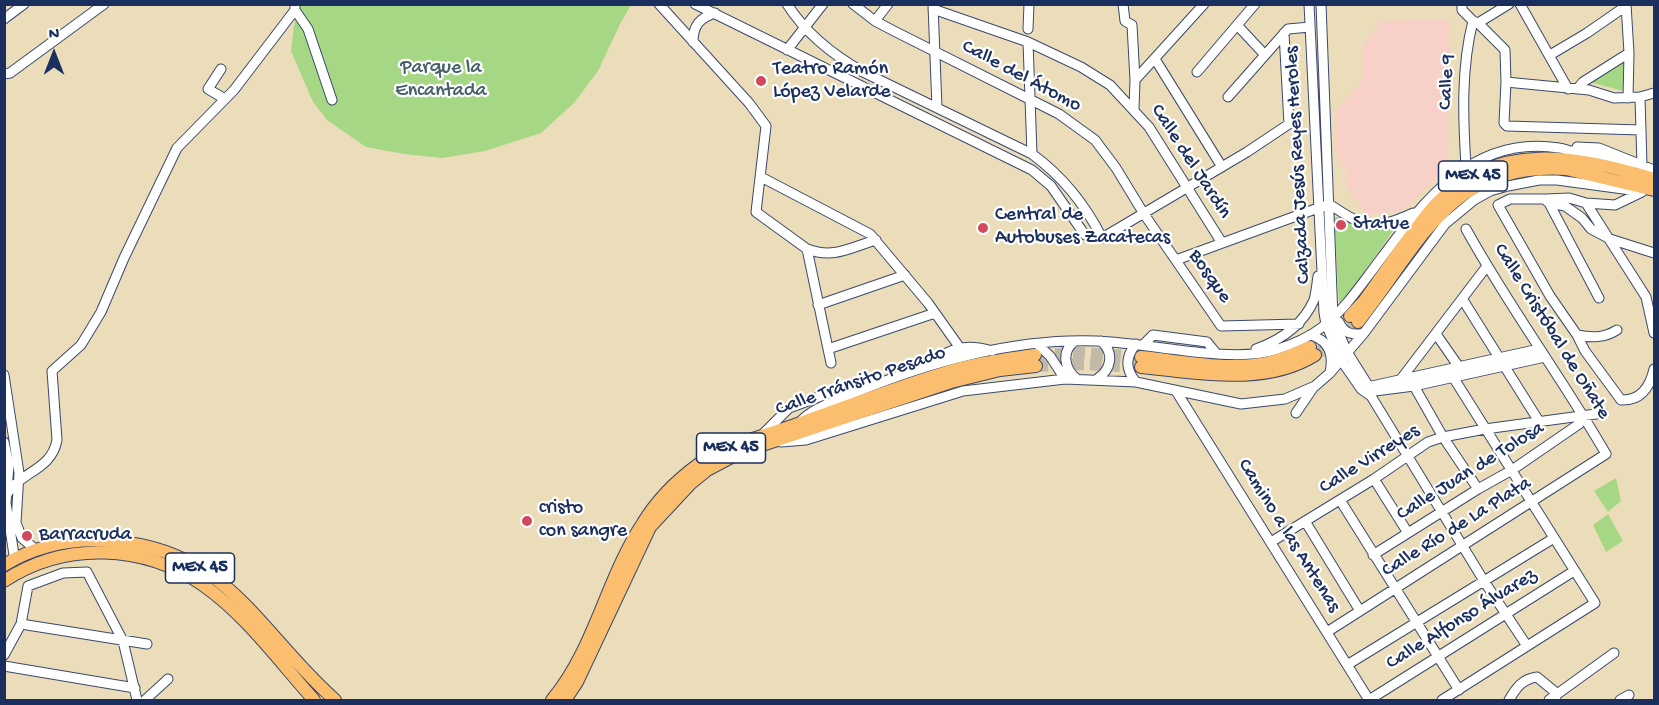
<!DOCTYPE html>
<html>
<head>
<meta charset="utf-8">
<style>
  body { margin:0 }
  #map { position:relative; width:1659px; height:705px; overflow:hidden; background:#ebddba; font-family:"Gochi Hand",sans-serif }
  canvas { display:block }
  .frame { position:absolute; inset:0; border:6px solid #1b2f5e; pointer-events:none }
  .north { position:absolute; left:24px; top:24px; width:60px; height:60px; -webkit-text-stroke:4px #fff; paint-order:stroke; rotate:0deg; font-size:16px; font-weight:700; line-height:24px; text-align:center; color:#1b2f5e }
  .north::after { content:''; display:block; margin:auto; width:21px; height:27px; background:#1b2f5e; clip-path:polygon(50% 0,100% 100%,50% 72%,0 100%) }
</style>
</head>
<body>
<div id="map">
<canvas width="1659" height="705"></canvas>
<div class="frame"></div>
<div class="north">N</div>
</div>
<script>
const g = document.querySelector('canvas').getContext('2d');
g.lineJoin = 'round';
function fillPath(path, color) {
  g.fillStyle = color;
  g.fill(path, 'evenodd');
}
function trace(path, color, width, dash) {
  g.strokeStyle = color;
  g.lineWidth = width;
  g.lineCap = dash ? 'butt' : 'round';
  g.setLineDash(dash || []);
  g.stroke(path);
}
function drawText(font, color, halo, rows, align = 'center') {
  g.font = font + ' "Gochi Hand",sans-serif';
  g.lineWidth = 4.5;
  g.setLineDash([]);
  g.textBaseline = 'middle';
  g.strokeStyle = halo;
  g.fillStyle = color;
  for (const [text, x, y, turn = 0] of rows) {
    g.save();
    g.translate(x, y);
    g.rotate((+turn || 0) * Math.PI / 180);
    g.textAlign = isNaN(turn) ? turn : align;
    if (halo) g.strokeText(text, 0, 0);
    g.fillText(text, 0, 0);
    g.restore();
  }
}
fillPath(new Path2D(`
  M1450,19l-2,148 -46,44 -36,4 -22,-33 6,-5 -15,-23v-42l27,-30v-35l19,-26z`), '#f7d1c7');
fillPath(new Path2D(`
  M300,5h331l-11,19 -22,47 -24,32 -33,30 -56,18 -43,7 -38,-4 -38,-7 -39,-27 -14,-18 -22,-51 3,-26z
  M1624,61l-1,30 -33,-9z
  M1334,217h6l30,12 25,-1 -39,56 -17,20z
  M1616,478l5,23 -13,11 -14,-21z
  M1608,514l15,27 -17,11 -13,-27z`), '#a6d785');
trace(new Path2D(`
  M1037,355l43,-2 61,4
  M1315,355l22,-15 21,-18
  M1036,366l43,-2 62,3`), '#c1baa8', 12, [12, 6]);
const minor = new Path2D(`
  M659,4l90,99 17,23 -10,86 51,37 24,114
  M695,4l337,166 19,16 34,49 17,3
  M787,4c19,30 46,51 76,68l169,82c30,22 53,50 70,84
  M853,4l22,17 19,10 165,83 36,26 21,28 28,46 77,112 78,-2
  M1123,4l2,17 7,4 3,55
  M1309,4l15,309 2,11 15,36 20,29 10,7 113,185 43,65
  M1321,4l12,315 14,33 22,35 2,9
  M1462,4v6l11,11c-12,46 -10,98 -7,145
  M1520,4l48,85
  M1626,4l3,49 -1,45
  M933,5l4,103
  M295,7v3l13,19 24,71
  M933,9l95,33 53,25 29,18 39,42 73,116
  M4,19l20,-15
  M875,21l13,-17
  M1473,21l5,2 31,-19
  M1478,23l27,27 1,32 -2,41 3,3 134,4
  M1237,25l28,30
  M1028,29l1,-25
  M693,42c0,-17 7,-24 22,-29
  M1028,42l4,112
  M787,50l36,-46
  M1550,55l37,-22 39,-27
  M1155,59l67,108
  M221,69l-13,20 17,10
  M1197,72l58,-68
  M4,74l6,-1 94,-69
  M1506,82l83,8 25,8 26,-1 14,-4
  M1577,89l6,-7 46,-29
  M1228,97l60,-68 22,-2
  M1640,97l2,69
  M1134,109l1,-29 69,-76
  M1577,147l22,1 55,22
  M761,177l109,57 58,69 32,45
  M1546,199l23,-1 17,5 60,94 8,36
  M1549,203l50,95
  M1586,203l29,2 27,-13
  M1102,238l145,-86 42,-28 -5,-91
  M807,249c27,10 42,-1 69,-9
  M1176,260l153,-56c36,24 44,27 84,9
  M1463,300l77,123
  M818,305l87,-30
  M1339,322c5,11 13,14 25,11
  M1617,330c-13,8 -25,8 -40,5l-27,-39 -52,-91 12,-6h34l5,4 16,3 17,12 9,11 19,10 44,14
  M1436,334l23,33
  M1310,335c19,5 24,19 20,37
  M1577,335l8,16 36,49c20,1 29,-13 33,-31
  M1075,341c-14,10 -11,28 2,38
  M1037,344l13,12 15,23
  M1136,344c-11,13 -11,25 0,38
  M1144,344l9,-9 54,7 9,11
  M828,349l107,-36
  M1256,349c25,-9 47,-24 58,-49 2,-7 3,-17 4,-24
  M924,365c26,-15 39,-23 68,-14
  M4,375l15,98 -3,50 6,15 14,12
  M1097,379c14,-9 18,-26 4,-38
  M1401,379l86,-113
  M1372,386l167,-37
  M1414,386l29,51 35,52
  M1176,391l193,309
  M1367,392l47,-6 131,-29
  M1296,413l17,-25
  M799,423c13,-15 34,-21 53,-29 80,-33 172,-59 259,-52 45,3 123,21 164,8 16,-5 33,-12 46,-22 20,-15 35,-36 50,-56 47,-63 97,-139 188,-124 4,0 9,3 13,3 21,4 40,8 59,17
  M762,435l27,-27 62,-23 23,-1
  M4,442l5,23 -3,38 8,52 -1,5
  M781,442l25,-2 157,-49 102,-12 71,3 105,22 44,-5 30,-13 15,-13 34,-40 81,-109 29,-24 16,-9 18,-5 31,-6h18l81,11
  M1374,479l34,54
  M4,500c12,-29 47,-27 53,-60l-5,-69 29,-26 20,-33 23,-54 53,-110 57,-58 61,-80
  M1340,500l119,190
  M1305,521l55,90
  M1271,542l103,-63 54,-37 15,-5 42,-8 118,-16
  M1373,555l105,-66 34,-19 67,-46 5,-8
  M21,624l126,20
  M1327,632l279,-178c-44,-76 -97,-147 -140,-225
  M4,655l17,-31 7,-38 35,-13 24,-1 36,69 14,59
  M1347,665l207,-127
  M4,666l131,22
  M145,700l23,-21
  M1369,700l205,-129
  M1442,700l153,-97 -142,-226
  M1509,700c7,-12 13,-21 28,-23l17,14 2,9
  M1549,700l65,-47
  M1620,700l9,-5`);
const major = new Path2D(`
  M1350,316l14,-15c23,-31 45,-66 71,-96 61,-66 143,-49 219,-26
  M1358,322c63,-79 90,-160 208,-153l88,21
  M1141,357c39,4 82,13 121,7 17,-3 33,-10 48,-17
  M1141,367c56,5 123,20 174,-12
  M4,565c32,-19 69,-27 106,-24 119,8 148,91 225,159
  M4,581c61,-40 139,-37 199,4 43,30 76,76 111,115
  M552,700c43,-51 54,-121 91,-177 14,-23 34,-43 56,-59 30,-21 67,-28 101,-41 51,-18 102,-38 154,-53 27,-8 54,-11 81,-15
  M565,700l12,-18 73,-155 41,-44 16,-13 34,-18 210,-70 49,-12 36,-4`);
trace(minor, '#3a496c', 11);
trace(major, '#3a496c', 14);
trace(minor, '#fff', 9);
trace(major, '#fbbe6e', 12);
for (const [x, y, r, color] of [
  [761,81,6,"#d1495b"],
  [1341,225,6,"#d1495b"],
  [983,228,6,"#d1495b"],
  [527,521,6,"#d1495b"],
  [27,536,6,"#d1495b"]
]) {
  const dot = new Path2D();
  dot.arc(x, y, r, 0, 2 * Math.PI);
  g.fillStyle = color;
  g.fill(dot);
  trace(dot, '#fff', 2);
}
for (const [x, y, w] of [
  [1473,176,69],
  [731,448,69],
  [200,568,69]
]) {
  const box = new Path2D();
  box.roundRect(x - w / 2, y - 15, w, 30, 4.5);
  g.fillStyle = '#fff';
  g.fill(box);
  trace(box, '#1b2f5e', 1.5);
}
drawText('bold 18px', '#1b2f5e', null, [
  ["MEX 45",1473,176],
  ["MEX 45",731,448],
  ["MEX 45",200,568]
]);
drawText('20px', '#45616a', '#fff', [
  ["Parque la",441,69],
  ["Encantada",441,92]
]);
drawText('20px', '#1b2f5e', '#fff', [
  ["Teatro Ramón",773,70],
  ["López Velarde",773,93],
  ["Central de",995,216],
  ["Autobuses Zacatecas",995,239],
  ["Statue",1353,225],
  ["cristo",539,509],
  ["con sangre",539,532],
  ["Barracruda",39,536]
], 'left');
drawText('20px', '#1b2f5e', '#fff', [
  ["Calle del Átomo",1021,77,28],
  ["Calle 9",1448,82,-87],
  ["Calle del Jardín",1190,162,57],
  ["Calzada Jesús Reyes Heroles",1299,165,-93],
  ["Bosque",1209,277,55],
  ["Calle Cristóbal de Oñate",1551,332,58],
  ["Calle Tránsito Pesado",861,382,-19],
  ["Calle Virreyes",1370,460,-32],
  ["Calle Juan de Tolosa",1471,472,-32],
  ["Calle Río de La Plata",1457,528,-32],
  ["Camino a las Antenas",1288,536,58],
  ["Calle Alfonso Álvarez",1462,620,-32]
]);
</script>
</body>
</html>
